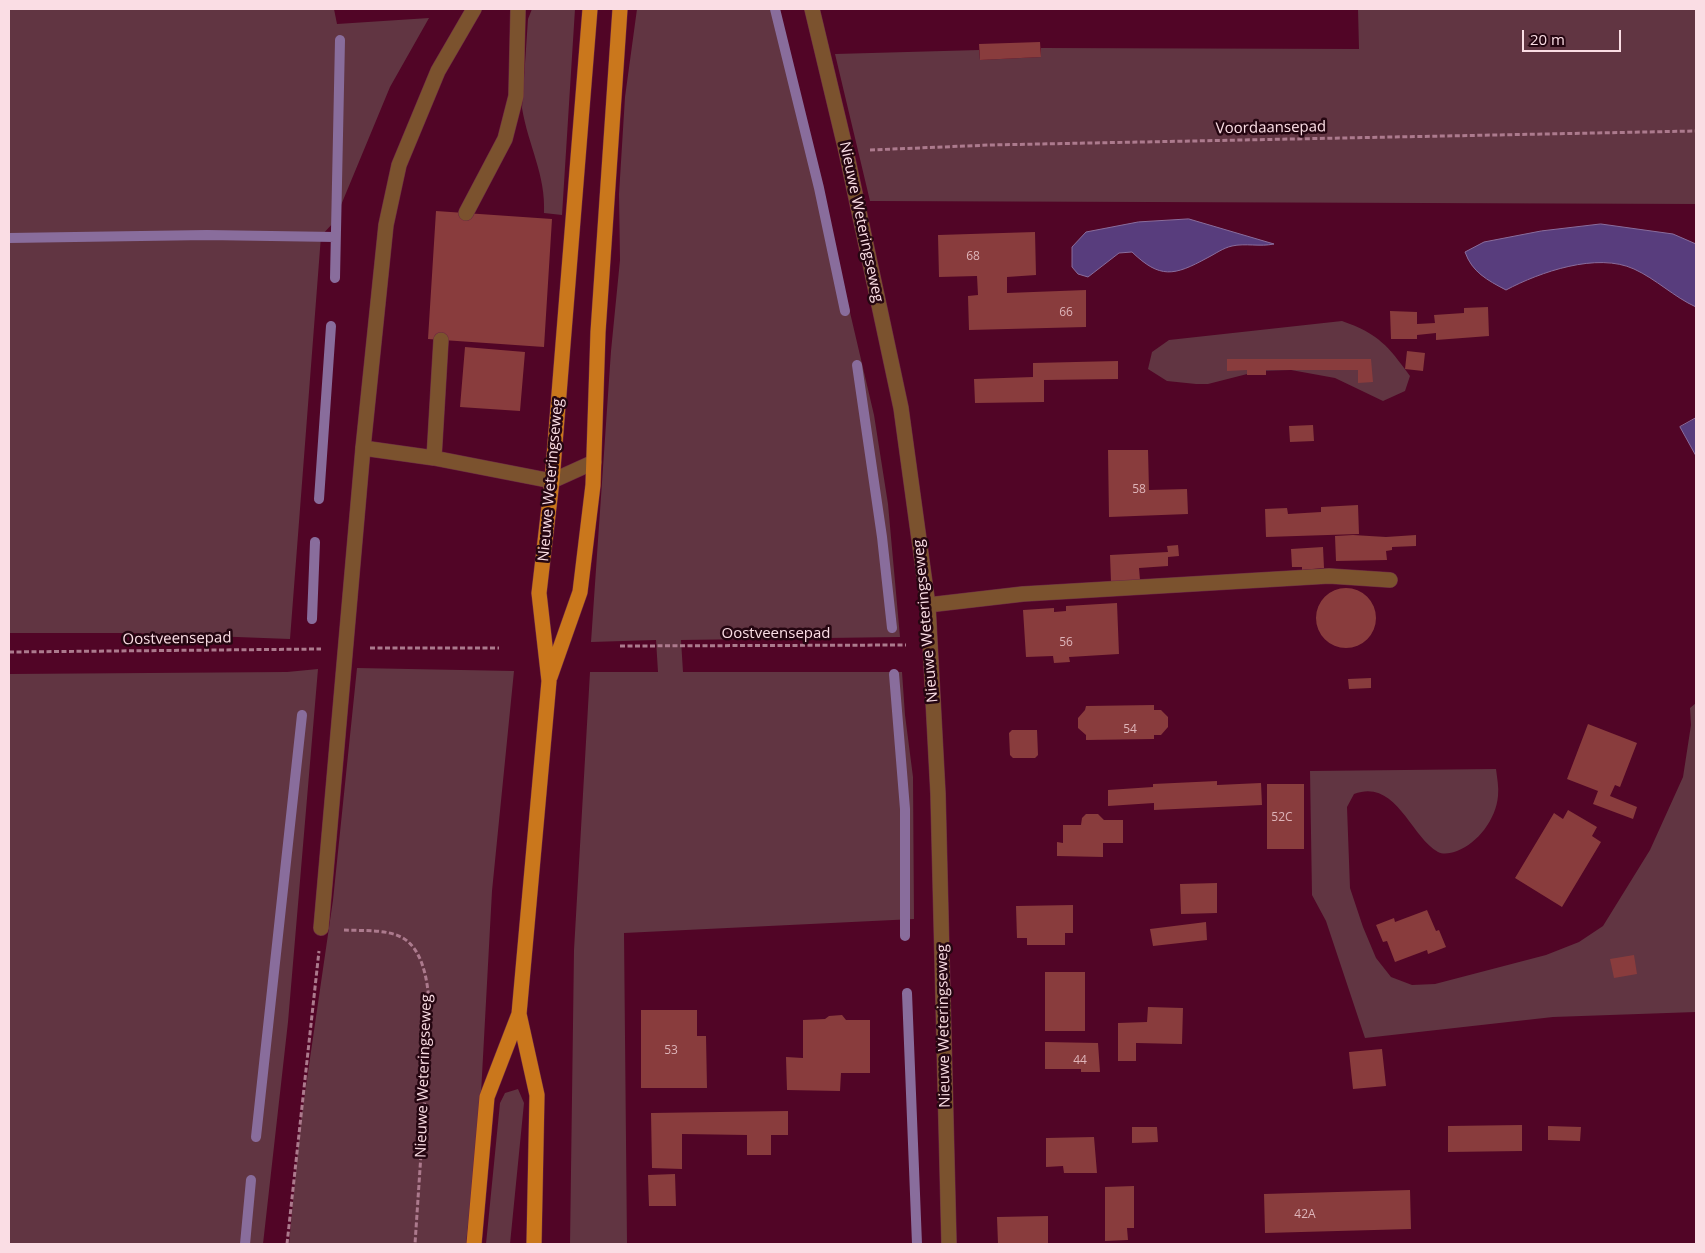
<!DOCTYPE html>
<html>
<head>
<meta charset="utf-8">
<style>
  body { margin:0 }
  #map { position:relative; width:1705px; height:1253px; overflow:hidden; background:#510526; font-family:"Open Sans",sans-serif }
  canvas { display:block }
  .frame { position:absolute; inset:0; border:10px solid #fadde4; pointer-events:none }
  .scale { position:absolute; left:1522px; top:30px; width:99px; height:22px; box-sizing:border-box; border:2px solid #fadde4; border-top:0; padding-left:6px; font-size:15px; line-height:18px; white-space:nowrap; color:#fadde4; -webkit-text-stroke:4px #250611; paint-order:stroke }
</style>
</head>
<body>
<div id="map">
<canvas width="1705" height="1253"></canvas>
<div class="frame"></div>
<div class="scale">20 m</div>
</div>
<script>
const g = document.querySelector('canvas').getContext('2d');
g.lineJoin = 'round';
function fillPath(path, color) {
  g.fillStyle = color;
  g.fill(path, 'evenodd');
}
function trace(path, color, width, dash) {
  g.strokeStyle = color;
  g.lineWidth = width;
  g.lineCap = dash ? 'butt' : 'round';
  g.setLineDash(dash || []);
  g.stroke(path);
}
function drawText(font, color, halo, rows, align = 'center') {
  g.font = font + ' "Open Sans",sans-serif';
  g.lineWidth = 5;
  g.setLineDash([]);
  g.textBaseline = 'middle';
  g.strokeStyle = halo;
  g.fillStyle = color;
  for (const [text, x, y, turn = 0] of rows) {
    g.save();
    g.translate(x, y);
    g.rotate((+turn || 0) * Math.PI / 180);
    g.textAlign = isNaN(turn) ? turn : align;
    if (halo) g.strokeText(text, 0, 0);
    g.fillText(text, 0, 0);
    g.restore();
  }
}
fillPath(new Path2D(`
  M9,9h325l3,15 92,-6 -39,69 -56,135 -13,14 -31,403 -160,-6h-121z
  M532,9h43l-13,206 -18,-2c2,-38 -16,-68 -22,-105l6,-89z
  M637,9h142l95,406 14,89 12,133 -219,3 2,32h219l3,43 8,62 1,142 -290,14 3,311h-57l4,-294 16,-278h68l-2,-32 -65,2 20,-291 9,-91 -1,-66 6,-97z
  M1358,9h338v195l-826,-3 -35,-147 144,-4 1,10 61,-3v-9l318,1z
  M1342,321c37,13 46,25 68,55l-5,15 -22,10 -48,-23 -44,-8 -32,1 -51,13h-12l-29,-3 -19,-12 4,-17 17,-12z
  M357,668l157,3 -22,220 -12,221 -14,132h-177l11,-117 33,-227z
  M318,669l-30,353 -25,222h-254v-570l278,-2z
  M1696,703v309l-143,5 -188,21 -39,-117 -14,-26 -2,-124 186,-2c1,9 3,18 2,27 -2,23 -20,47 -41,55 -6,2 -13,4 -19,1 -28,-16 -42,-74 -84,-58l-7,13 3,81 13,39 13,31 15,19 21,8 23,-1 111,-29 33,-13 24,-16 47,-76 33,-73 8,-52 -1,-17z
  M518,1089l6,14 -14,141h-24l14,-141 5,-10z`), '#613542');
const water = new Path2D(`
  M1189,219l85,25c-14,3 -29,-1 -42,2 -9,2 -17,8 -25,12 -33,18 -47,21 -75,-6l-13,1 -31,24 -10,-3 -6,-7v-20l14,-15 52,-10z
  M1601,224l72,10 23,10v63c-22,-10 -40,-28 -62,-38 -37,-17 -94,3 -128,21 -19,-10 -34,-18 -41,-38l19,-10 57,-11z
  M1696,418v38l-16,-29z`);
fillPath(water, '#583d7d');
trace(water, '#896d9c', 1);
trace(new Path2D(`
  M775,9l44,179 26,123
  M9,238l198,-3 128,2
  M335,278l5,-238
  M857,365l25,172 10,91
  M319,499l12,-173
  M312,619l3,-77
  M894,674l11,135v127
  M907,993l10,251
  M256,1137l46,-422
  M245,1244l6,-64`), '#896d9c', 10);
fillPath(new Path2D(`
  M1040,42l1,15 -61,3 -1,-16z
  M436,211l116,8 -8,128 -116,-8z
  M1035,232l1,43 -29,2v16l79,-3v37l-117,3 -1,-34 10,-1 -1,-19 -38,1 -1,-42z
  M1488,307l1,29 -53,4v-7l-19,2v4h-26l-1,-28 27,1v12l18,-1 -1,-8 30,-2v-5z
  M465,347l60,5 -5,59 -60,-4z
  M1407,351l18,2 -2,18 -18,-2z
  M1227,359h144l2,23 -15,1v-13h-92v5h-19v-5l-20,1z
  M1118,361v18l-74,1v22l-69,1 -1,-24 59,-2v-14z
  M1313,425l1,16 -24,1 -1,-16z
  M1108,450h40l1,40 38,-1 1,25 -79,3z
  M1358,505l1,29 -93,3 -1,-28 22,-1 1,6 33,-2v-5z
  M1353,535l33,2 30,-2v11l-24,1v3l-6,1 1,9 -51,1 -1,-25z
  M1178,545l1,11 -11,1v9l-29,2 1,12 -29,2 -1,-27 58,-3 -1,-6z
  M1323,547l1,21 -22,2v-3h-10l-1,-18z
  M1316 618a30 30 0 1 1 60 0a30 30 0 1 1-60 0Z
  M1117,603l2,51 -50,3 1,5 -16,1 -1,-7 -27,1 -3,-47 31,-2v4l12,-1v-5z
  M1371,678v10l-22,1 -1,-10z
  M1154,705v5h7l7,7v10l-7,8h-7v4l-68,1v-5l-8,-7v-10l7,-8 1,-4z
  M1588,724l49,19 -17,44 -5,-2 -5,11 27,11 -4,12 -40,-15 5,-13 -31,-12z
  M1012,730h25l1,25 -3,3h-22l-3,-3 -1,-22z
  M1217,781v4l44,-2 1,22 -108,5v-7l-46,3v-16l45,-3v-3z
  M1267,784h37v65h-37z
  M1568,810l29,17 -5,9 9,6 -39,65 -47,-29 39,-65 9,6z
  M1086,814h12l6,6h19v23h-20v14l-46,-1v-14l6,1v-18h18l1,-7z
  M1217,883v30l-36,1 -1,-30z
  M1073,905v28h-8v12h-38v-7h-10l-1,-32z
  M1427,910l9,21 3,-1 7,17 -18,7 -1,-4 -32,12 -8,-21 -4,1 -7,-17 18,-7 1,4z
  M1206,922l1,18 -54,6 -3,-17z
  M1634,955l3,19 -23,4 -4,-19z
  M1045,972h40v59h-40z
  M1148,1007l35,1 -1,36 -46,-1v18h-18v-38l29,-1z
  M641,1010h56v26h9l1,52h-66z
  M842,1015l4,5h24v53h-29l-1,18 -53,-1 -1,-33 17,1v-38l22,-1 4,-3z
  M1045,1042l53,1 2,29h-19v-3h-36z
  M1382,1049l4,37 -33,3 -4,-37z
  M788,1111v24h-17v20h-24v-20l-65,-1v35l-30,-1 -1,-55z
  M1522,1125v26l-74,1v-26z
  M1548,1126l33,1 -1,14 -32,-1z
  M1132,1127h25l1,15 -26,1z
  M1094,1137l3,36h-33l-1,-7 -17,1v-29z
  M675,1174l1,32h-27l-1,-31z
  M1134,1186v42h-7l1,12 -23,1v-54z
  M1410,1190l1,39 -146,4 -1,-39z
  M1048,1216v28h-50l-1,-27z`), '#893c3d');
const lane = new Path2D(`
  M466,213l39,-74 11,-43 2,-87
  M441,340l-7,118 118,23 42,-19
  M363,448l71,10
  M928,605l95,-11 306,-18 61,4`);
const street = new Path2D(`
  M812,9l34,142 55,257 27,197 10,189 11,450
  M321,928l42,-480 23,-223 13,-60 39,-94 36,-62`);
const primary = new Path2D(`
  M550,677l30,-85 13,-107 5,-153 22,-323
  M519,1014l18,81 -3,149
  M474,1244l13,-147 32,-83 30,-333 -10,-88 13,-112 38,-472`);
trace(lane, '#6c2844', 16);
trace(street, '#6c2844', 16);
trace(primary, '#6c2844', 16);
trace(new Path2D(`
  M870,150l120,-5 706,-14
  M620,646l286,-1
  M370,648h129
  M9,652l312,-3
  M344,930c18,1 41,-1 57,7 26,13 28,57 29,82l-15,225
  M287,1244l32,-293`), '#ac7a8d', 3, [5, 2.5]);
trace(lane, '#7b522e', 15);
trace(street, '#7b522e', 15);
trace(primary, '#ca771c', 15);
drawText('12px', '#deb5ba', null, [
  ["68",973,257],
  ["66",1066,313],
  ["58",1139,490],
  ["56",1066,643],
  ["54",1130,730],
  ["52C",1282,818],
  ["53",671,1051],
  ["44",1080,1061],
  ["42A",1305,1215]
]);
drawText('15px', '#fadde4', '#250611', [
  ["Voordaansepad",1271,128,-1],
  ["Nieuwe Weteringseweg",861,222,78],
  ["Nieuwe Weteringseweg",551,480,-85],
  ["Nieuwe Weteringseweg",926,621,-95],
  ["Oostveensepad",776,634],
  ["Oostveensepad",177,639,-1],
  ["Nieuwe Weteringseweg",944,1026,-91],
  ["Nieuwe Weteringseweg",424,1076,-88]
]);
</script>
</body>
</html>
